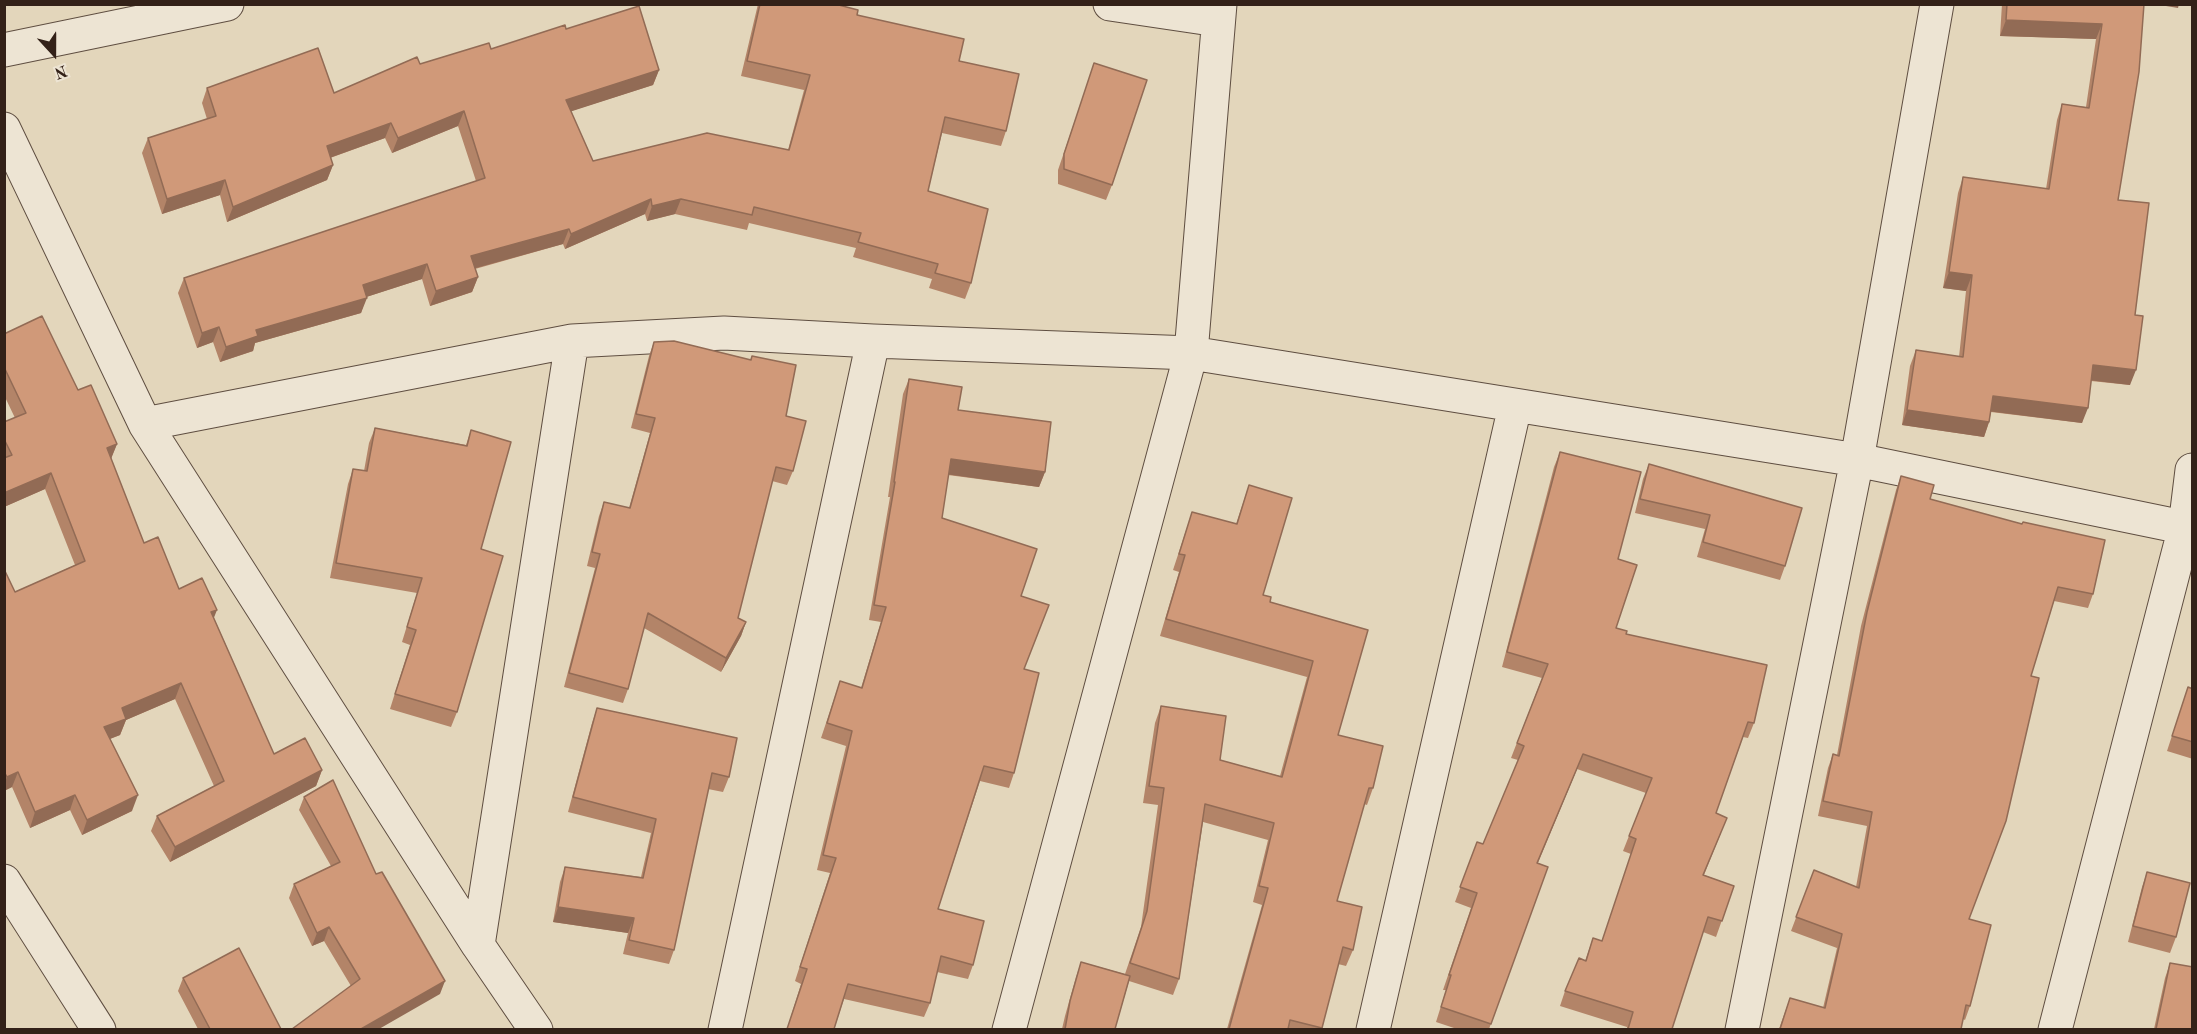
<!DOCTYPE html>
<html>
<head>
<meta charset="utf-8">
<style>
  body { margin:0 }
  #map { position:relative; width:2197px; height:1034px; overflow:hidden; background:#e3d6bb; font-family:"Old Standard TT",serif }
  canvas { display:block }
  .frame { position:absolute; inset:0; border:6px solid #332118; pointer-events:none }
  .north { position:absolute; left:24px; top:24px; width:60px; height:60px; -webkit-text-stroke:4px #ede4d3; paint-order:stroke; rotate:159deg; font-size:16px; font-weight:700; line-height:24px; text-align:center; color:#332118 }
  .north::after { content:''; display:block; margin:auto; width:21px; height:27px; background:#332118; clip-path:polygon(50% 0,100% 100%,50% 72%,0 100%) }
</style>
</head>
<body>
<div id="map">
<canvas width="2197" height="1034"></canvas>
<div class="frame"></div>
<div class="north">N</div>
</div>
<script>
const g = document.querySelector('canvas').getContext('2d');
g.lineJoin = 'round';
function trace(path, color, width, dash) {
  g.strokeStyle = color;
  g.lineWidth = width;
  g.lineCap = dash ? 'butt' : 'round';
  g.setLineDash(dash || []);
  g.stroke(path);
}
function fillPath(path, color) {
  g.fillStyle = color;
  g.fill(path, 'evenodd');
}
const minor = new Path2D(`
  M1110,4l108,16
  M4,50l223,-46
  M4,129l141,295 333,521 58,85
  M145,424l427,-83 152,-8 149,8 318,12 666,107 335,69
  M4,881l95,149
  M478,945l94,-604
  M725,1030l148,-689
  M1009,1030l182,-677 29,-349
  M1373,1030l142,-624
  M1742,1030l115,-570 80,-456
  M2055,1030l130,-503 7,-57`);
trace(minor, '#5f4e41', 35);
trace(minor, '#ede4d3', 33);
fillPath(new Path2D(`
  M758,4h77l124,57 47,70 -5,15 -59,-13 -14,58 43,92 -6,16 -36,-11 3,-9 -79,-22 3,-9 -107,-25 -2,7 -72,-16 -28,7 -2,-7 -80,35 -2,-5 -88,25 3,8 -6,15 -42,14 -8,-27 -56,18 -5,16 -106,30 -2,8 -33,11 -7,-20 -16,6 -19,-55 6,-15 292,-97 -18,-55 -66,27 -7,-15 -55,20 3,7 -6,15 -100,42 -7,-27 -58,19 -20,-61 6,-15 59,-19 -5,-16 5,-15 127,5 86,-29 71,-15 75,-20 93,41 -6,15 -82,26 22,50 195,-11 16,-60 -63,-14z
  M2002,4h142l-26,196 17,115 -5,70 -39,-4 -9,42 -91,-11 -2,10 -5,15 -82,-12 8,-59 6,-16 43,7 7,-66 -23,-3 15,-95 5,-16 83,12 11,-69 5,-16 24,3 10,-68 -96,-3z
  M1089,79l23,106 -6,15 -48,-16v-14z
  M4,334l74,56 39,54 -6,14 33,85 35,46 35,29 60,136 48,16 -6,16 -146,76 -19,-31 6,-15 57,-30 -39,-87 -49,21 -6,15 -10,4 22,72 -50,24 -12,-25 -40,18 -18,-41 -8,4v-222l11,23 60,-27 -30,-76 -41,18v-85l11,-4 -11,-23z
  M654,342l96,18 2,-4 34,60 7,55 -6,14 -15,-4 -34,137 8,4 -5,14 -20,36 -77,-44 -16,61 -5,14 -59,-16 31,-119 -8,-2 12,-50 5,-14 25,6 21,-75 -19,-5 18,-72z
  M909,379l49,31 87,62 -6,15 -91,-12 -6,43 79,78 3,73 -10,104 -5,15 -29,-7 -42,128 35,56 -5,14 -31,-7 -7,31 -6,14 -80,-18 -10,30h-47l14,-45 -6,-3 35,-108 -13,-3 29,-124 -25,-8 19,-57 21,7 20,-66 -12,-2 21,-123h-2l15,-103z
  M375,428l91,17 5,-15 10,119 -24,163 -6,15 -61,-18 20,-64 -8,-3 15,-49 -87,-15 18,-94 5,-15 11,2 5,-28z
  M1560,452l58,107 -2,69 138,95 -6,15 -5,-1 -27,76 5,20 -17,42 30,11 -18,51 -13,-5 -31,97h-45v-2l-67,-21 5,-15 20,-30 8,-23 9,3 29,-87 -8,-3 23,-58 -69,-24 -39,94 10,4 -59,162h-32l-21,-7 10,-32h-3l28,-82 -16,-6 22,-60 6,2 35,-84 -7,-2 31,-80 -40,-11 52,-200z
  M1649,464l136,102 -5,14 -83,-23 8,-28 -70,-16 8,-34z
  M1901,476l29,23 163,95 -5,14 -34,-7 -23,75 -62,243 1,87 -5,14 -2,-1 -2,10h-182l11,-31 33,10 14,-60 -46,-17 23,-61 42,17 11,-61 -49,-10 10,-48 5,-14 4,1 24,-129 35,-136z
  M1249,485l14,110 7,7 98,28 -30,105 35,53 -6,17 -3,-1 -27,97 16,49 -7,16 -8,-2 -16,65h-95l35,-124 -9,-3 15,-62 -65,-18 -24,157 -6,16 -44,-14 -14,48h-53l3,-13 11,-39 5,-15 44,12 16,-47 17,-122 -15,-2 12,-80 6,-17 59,54 60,16 27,-99 -147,-41 19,-64 -6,-2 19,-58 44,12z
  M2188,687l5,2v70l-26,-8z
  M597,708l132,69 -6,15 -15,-3 -34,161 -5,14 -46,-10 5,-21 -75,-11 7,-40 5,-15 76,10 10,-44 -83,-21 24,-89z
  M304,797l72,77 64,120 -89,-8 -27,-45 -12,5 -23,-48 5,-14 37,-18 -32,-56z
  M2147,872l29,65 -6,16 -42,-11 14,-55z
  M2170,963l23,66h-39l11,-51z
  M183,978l98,51h-83l-20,-38z`), '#b38468');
fillPath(new Path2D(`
  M2154,4h25l-1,4z
  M2006,20l96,4 -6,15 -96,-3z
  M659,70l-6,15 -93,30 6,-15z
  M464,111l-6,15 -66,27 6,-15z
  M391,123l-6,15 -64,23 6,-15z
  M333,165l-6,15 -100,42 6,-15z
  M225,180l-5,15 -58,19 5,-15z
  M651,199l-6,15 -80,35 6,-15z
  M681,199l-6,15 -28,7 5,-15z
  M569,229l-6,15 -98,27 6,-15z
  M427,264l-5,15 -65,21 6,-15z
  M1949,272l23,3 -6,16 -23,-3z
  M478,277l-6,15 -42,14 6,-15z
  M367,298l-6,15 -106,30 -2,8 -33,11 6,-15 30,-17z
  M219,327l-6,15 -16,6 5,-15z
  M2093,365l43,5 -6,15 -42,-5z
  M1993,396l95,12 -6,15 -95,-12z
  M1907,410l82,12 -5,15 -82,-12z
  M117,444l-6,15 -4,-11z
  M951,459l94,13 -6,15 -94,-13z
  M51,473l-6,16 -41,18v-14z
  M217,610l-6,15v-13z
  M746,622l-5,14 -20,36 5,-14z
  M181,683l-6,16 -49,21 -6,15 -21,8 5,-16 18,-19z
  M1583,754l-6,15 -46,109 6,-15z
  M322,770l-6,16 -146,76 5,-15z
  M18,772l-6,15 -8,4v-8l3,-6z
  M75,795l-5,15 -40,18 5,-16z
  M138,795l-6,16 -50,24 5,-15z
  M558,907l76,11 -6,15 -75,-11z
  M329,927l-5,14 -12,5 5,-13z
  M445,981l-5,13 -61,35h-18z`), '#926b55');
const building = new Path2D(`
  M760,4h75l23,6 -1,5 107,24 -5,22 60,13 -13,57 -61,-14 -17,74 60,18 -17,74 -36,-10 3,-9 -80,-22 3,-9 -107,-26 -2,8 -71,-16 -29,7 -1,-7 -80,35 -2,-5 -98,27 7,21 -42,14 -9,-27 -64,21 4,13 -111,32 2,6 -32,11 -7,-20 -17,6 -18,-55 301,-100 -21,-67 -66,27 -7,-15 -64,23 6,19 -100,42 -8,-27 -58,19 -19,-61 68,-22 -9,-28 111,-40 16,45 83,-36 3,7 69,-21 2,6 74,-24 1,4 73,-23 20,64 -93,30 27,61 114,-28 82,17 21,-75 -63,-14z
  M2007,4h137l-5,68 -21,128 31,3 -14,112 8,1 -7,54 -43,-5 -5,43 -95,-12 -4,26 -82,-12 9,-60 47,7 9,-82 -23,-3 14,-95 86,12 13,-85 27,4 13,-84 -96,-4z
  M1094,63l53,17 -35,105 -48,-16v-15z
  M42,316l36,74 13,-5 26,59 -10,4 37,95 14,-6 21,52 23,-11 15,32 -6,2 63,142 31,-16 17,32 -147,77 -18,-31 67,-35 -43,-98 -59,25 4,11 -22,8 34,68 -51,25 -12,-25 -40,17 -17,-40 -11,5 -3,-5v-203l11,23 70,-31 -34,-88 -47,20v-35l8,-3 -8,-16v-17l22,-9 -22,-46v-33z
  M674,341l77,19 1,-4 44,9 -10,51 20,5 -13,50 -17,-4 -38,151 8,4 -20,36 -78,-45 -20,76 -59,-16 31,-119 -8,-2 12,-50 26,6 25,-90 -19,-4 18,-72z
  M909,379l53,8 -4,23 93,12 -6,50 -94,-13 -9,59 95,31 -16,47 28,9 -25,64 15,4 -25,100 -30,-7 -46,143 46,12 -11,44 -32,-9 -11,47 -82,-19 -14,45h-47l20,-60 -7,-2 36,-109 -13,-3 29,-124 -25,-8 13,-42 22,7 24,-81 -12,-2 21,-123h-1z
  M375,428l92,18 4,-16 40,12 -30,107 22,7 -46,156 -62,-18 21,-64 -9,-3 15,-49 -86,-15 17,-94 14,2z
  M1560,452l81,20 -23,87 19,6 -21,63 11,3 -1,3 141,31 -13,58 -6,-1 -32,91 11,5 -24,57 31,11 -12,35 -14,-4 -36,112h-44l5,-17 -68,-21 14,-33 7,3 7,-23 9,3 34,-102 -7,-3 23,-58 -69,-24 -46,109 11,4 -57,157 -50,-17 10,-32h-2l28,-82 -17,-6 17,-45 6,2 41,-98 -7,-3 31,-79 -41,-12z
  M1649,464l153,44 -17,58 -82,-24 7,-27 -70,-16z
  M1901,476l33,9 -4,14 92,25 1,-2 82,18 -12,54 -35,-7 -27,89 8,2 -33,143 -37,98 22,6 -21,81 -4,-1 -5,24h-181l10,-31 35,10 17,-74 -46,-17 18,-47 45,18 13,-76 -49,-11 10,-47 6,2 28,-144z
  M1249,485l43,13 -29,97 8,2 -1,5 98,28 -30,105 45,11 -10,42h-4l-32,113 25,6 -9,43 -10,-3 -21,81 -32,-8 -2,9h-59l39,-141 -9,-2 15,-63 -69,-19 -26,175 -49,-16 17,-52 17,-123 -15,-2 12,-80 65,10 -6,44 62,17 31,-116 -147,-42 19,-64 -6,-1 13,-42 45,12z
  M2188,687l5,2v53l-21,-6z
  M597,708l140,30 -8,39 -17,-4 -38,177 -45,-10 5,-22 -76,-11 7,-40 78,11 13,-59 -83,-22z
  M333,780l43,94 6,-2 63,109 -84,48h-69l68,-50 -31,-52 -12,6 -23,-49 46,-22 -36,-65z
  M2147,872l43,11 -14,54 -43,-11z
  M239,948l42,81h-71l-27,-51z
  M1081,962l49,14 -15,53h-50l5,-28z
  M2170,963l23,4v62h-37z`);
fillPath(building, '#d09979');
trace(building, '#926b55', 1.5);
</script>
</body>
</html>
